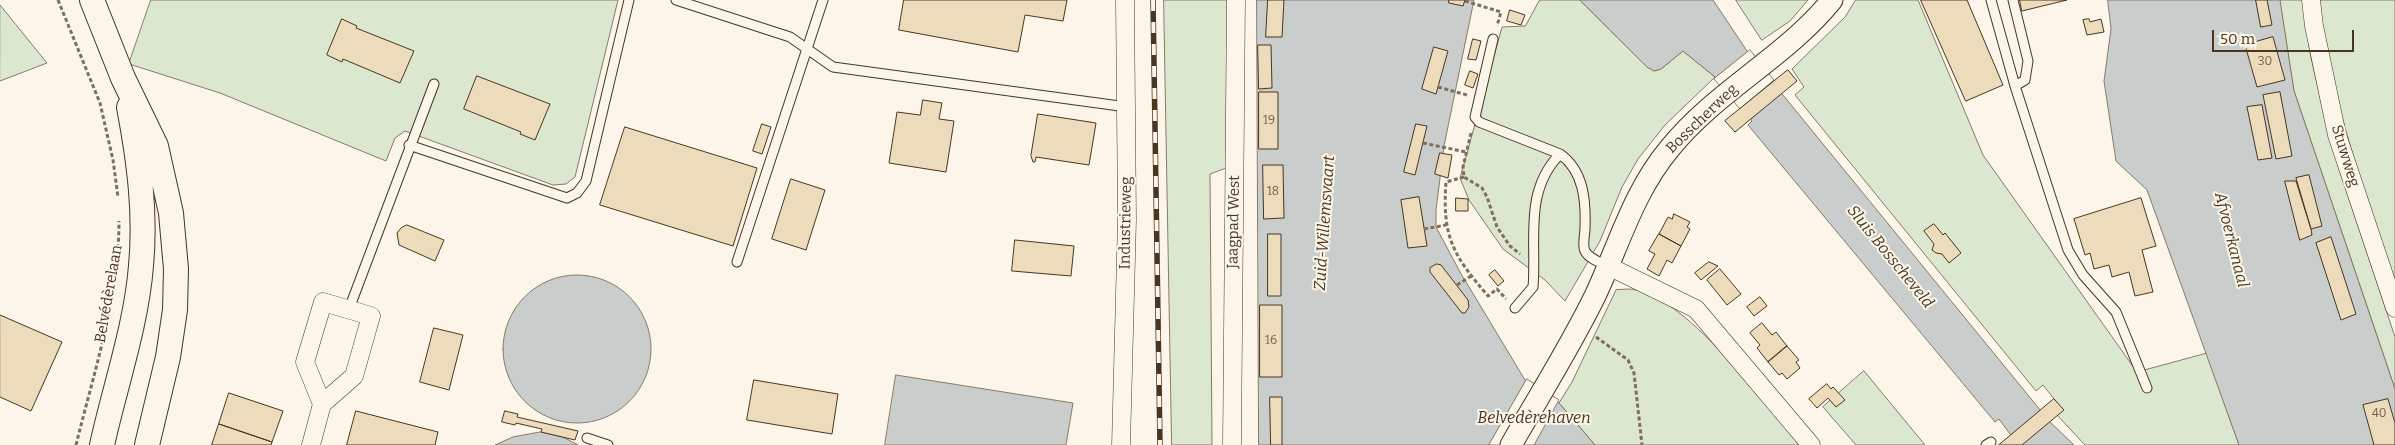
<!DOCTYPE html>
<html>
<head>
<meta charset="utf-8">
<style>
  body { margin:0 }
  #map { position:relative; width:2395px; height:445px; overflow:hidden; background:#fbf6e9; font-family:Bitter,serif }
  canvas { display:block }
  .scale { position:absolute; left:2212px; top:30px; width:142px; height:22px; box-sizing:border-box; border:2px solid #4a3520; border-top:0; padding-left:6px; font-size:15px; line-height:18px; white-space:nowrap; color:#4a3520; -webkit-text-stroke:4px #fbf6e9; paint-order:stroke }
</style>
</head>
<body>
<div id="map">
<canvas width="2395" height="445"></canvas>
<div class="scale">50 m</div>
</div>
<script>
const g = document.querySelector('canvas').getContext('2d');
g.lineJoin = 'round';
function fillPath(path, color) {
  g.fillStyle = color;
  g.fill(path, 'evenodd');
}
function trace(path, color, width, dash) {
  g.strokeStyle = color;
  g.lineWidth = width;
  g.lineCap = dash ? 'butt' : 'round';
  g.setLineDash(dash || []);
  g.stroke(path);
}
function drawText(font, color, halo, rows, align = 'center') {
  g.font = font + ' Bitter,serif';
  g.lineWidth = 4;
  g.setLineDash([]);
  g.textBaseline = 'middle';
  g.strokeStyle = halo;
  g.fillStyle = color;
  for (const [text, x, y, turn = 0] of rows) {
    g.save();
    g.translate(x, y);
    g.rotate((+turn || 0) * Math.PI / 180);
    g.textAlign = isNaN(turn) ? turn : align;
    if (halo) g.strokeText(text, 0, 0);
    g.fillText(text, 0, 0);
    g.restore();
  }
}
const green = new Path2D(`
  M151,0h467l-43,177 -9,7 -13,1 -148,-54 -10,7 -9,23 -166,-68 -91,-29z
  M1164,0h64l1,167 -19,7 2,271h-40z
  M1540,0h40l67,67 7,4 7,-2 22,-18 32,26 -50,48 -27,34 -16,28 -22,54 -35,60 -20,-21 -42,-31 -34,-49 -9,-22 42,-151 23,-1z
  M1736,0h72l-18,21 -28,19z
  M1856,0h62l65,155 154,217 70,-19 32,92h-154l-28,-30 6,-5 -20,-25 -7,6 -241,-296 9,-8 -12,-18 53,-52z
  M2280,0h23l7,53 13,57 16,59 56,168v52l-101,-298z
  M2318,0h77v285c-31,-94 -64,-187 -77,-285z
  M0,5l47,58 -47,18z
  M1629,289c54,2 136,115 170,156h-204l-36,-42 13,-21 44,-92z
  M1864,371l61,74h-69l-33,-38z`);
fillPath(green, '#dce7d0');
trace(green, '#887966', 1);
const water = new Path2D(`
  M1257,0h217l-30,146 -8,64v17l24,45 65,108 34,23 36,42h-336z
  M1580,0h133l34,51 303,371 24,23h-56l-19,-26 -4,3 -247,-297 4,-4 -37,-44 -32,-26 -22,18 -7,2 -7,-4z
  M2108,0h172l14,91 101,298v56h-156l-92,-255 -31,-29 -12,-80 7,-52z
  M503 349a74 74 0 1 1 148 0a74 74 0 1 1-148 0Z
  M896,375l177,28 -7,42h-181z
  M541,432l22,5 15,8h-83l18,-8z`);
fillPath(water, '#c9cecd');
trace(water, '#887966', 1);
const pier = new Path2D(`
  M1750,50l24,30 -34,29 -26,-30z
  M1527,379l32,21 -25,45h-45z`);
fillPath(pier, '#fbf6e9');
trace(pier, '#887966', 1);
const building = new Path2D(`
  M904,0h163l-4,21 -38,-6 -7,37 -119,-22z
  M1268,0h16l-2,37h-16z
  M1449,0h16l-2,6 -14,-3z
  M1921,0h46l36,85 -37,16z
  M2020,0h47l-45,11z
  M2256,0h11l5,25 -11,2z
  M1510,10l15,5 -4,10 -14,-4z
  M342,19l15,7 -1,2 58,23 -14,32 -57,-24 -1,3 -15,-7z
  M2089,19l1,3 11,-3 3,13 -17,3 -4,-15z
  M2273,37l12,43 -28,7 -12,-42z
  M1473,39l8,2 -5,19 -8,-1z
  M1258,45h13l1,43 -13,1z
  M1434,47l14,4 -12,43 -14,-5z
  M1788,70l9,11 -62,51 -10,-11z
  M1470,71l8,3 -5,14 -8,-3z
  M477,76l73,28 -15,36 -15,-6 1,-2 -57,-23z
  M1259,92h19v57h-19z
  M2280,92l12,64 -16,3 -13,-64z
  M923,100l19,3 -3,16 15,2 -8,51 -57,-9 8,-51 23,3z
  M2262,105l10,53 -14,2 -11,-53z
  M1038,114l58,9 -7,42 -53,-8 -1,5h-2l-2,-6z
  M762,124l9,3 -9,27 -9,-3z
  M1416,124l11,2 -12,49 -11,-3z
  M625,127l132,41 -24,78 -133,-41z
  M1440,153l12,2 -4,23 -13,-4z
  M1263,165h20l1,53 -20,1z
  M2309,175l13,51 -11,3 -15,-51z
  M791,179l34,11 -19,60 -34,-11z
  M2285,181h11l15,48 1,6 -12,5z
  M1419,197l8,49 -19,2 -7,-48z
  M1456,198l12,1v12h-12z
  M2141,198l15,48 -14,4 11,42 -18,4 -6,-24 -17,5 -3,-12 -15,4 -4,-16 -5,2 -11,-36z
  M1674,214l16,8 -3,5 3,2 -9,17 -22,-12 9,-17 4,2z
  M1934,224l9,11 2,-2 16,20 -12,10 -7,-9 -6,-1 -4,-3 2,-6 -10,-13z
  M407,225l37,15 -9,21 -36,-16 -2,-12 4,-5z
  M1268,234h13v62h-13z
  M1659,234l22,12 -9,17 -5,-3 -8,16 -12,-7 8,-15 -6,-3z
  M2331,237l25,77 -15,6 -25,-77z
  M1015,240l59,6 -3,30 -59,-5z
  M1709,262l9,4 -17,14 -6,-7z
  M1437,264l4,1 27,35 1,7 -4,6h-3l-32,-41v-4z
  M1720,269l21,25 -14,11 -20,-25z
  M1495,270l9,11 -6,5 -9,-11z
  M1760,297l7,9 -13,10 -7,-9z
  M1260,305h22v72h-22z
  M0,315l62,27 -31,69 -31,-14z
  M1762,323l10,12 4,-3 11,14 -19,16 -11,-14 3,-3 -10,-12z
  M434,328l29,7 -14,55 -29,-8z
  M1787,346l12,14 -3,2 4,6 -13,11 -5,-6 -3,2 -11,-13z
  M754,380l84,14 -6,40 -85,-14z
  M1827,384l4,5 2,-2 12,13 -9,7 -8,-9 -11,10 -8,-9z
  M229,393l54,18 -11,31 -53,-18z
  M1270,397h12v48h-11z
  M2054,399l10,11 -42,35h-23z
  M2388,399l7,24v22h-21l-11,-40z
  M356,411l82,21 -3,13h-88z
  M505,411l13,3 -1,3 61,14 -3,9 -34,-8 1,-3 -26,-6 -1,2 -13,-3z
  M219,424l53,18 -1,3h-59z`);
fillPath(building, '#ecdcbc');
trace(building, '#4a3520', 1);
const service = new Path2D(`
  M676,0l114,37 43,30 294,40
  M1991,0l24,86 53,164 15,25 33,37 31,76
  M2013,0l15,61 -3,19 -10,6
  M1493,39l-18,78 4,5 81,32c24,17 26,47 25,74 0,7 -3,17 0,23 4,8 15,11 23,15
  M409,145l158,53 10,-5 9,-12 43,-181
  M737,262l86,-262
  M1515,308l18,-21c4,-46 -10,-95 27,-133
  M349,309l85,-225
  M587,438l21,7
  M1986,445l5,-3`);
const minor = new Path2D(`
  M2311,0l3,26 23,109 58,173
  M1608,266l88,43 115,136
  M323,302l48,14 -17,60 -32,28 -17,-42z
  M311,445l11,-41
  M1121,445l6,-226 -2,-219
  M1232,445l4,-445`);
const tertiary = new Path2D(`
  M1511,445c28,-49 59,-98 84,-149 24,-51 38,-104 75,-148 46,-57 116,-91 162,-148`);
const secondary = new Path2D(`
  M92,0l31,78 33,68 15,67 5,56 -1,41 -7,47 -21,88
  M102,445c13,-59 34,-118 39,-179 5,-54 -2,-106 -12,-159`);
trace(service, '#4a3520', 11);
trace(minor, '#4a3520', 19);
trace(tertiary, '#4a3520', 23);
trace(secondary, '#4a3520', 26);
trace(new Path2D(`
  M58,0l42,103 13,57 5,37
  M1465,1l36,11 -4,14
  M1438,87l29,8
  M1471,133l-8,34 1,10 18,11 5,9 10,30 13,19 10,8
  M1423,143l43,9
  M1464,177l-18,5c-4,55 7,73 42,114l9,-7 9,10
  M1424,229l22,-4
  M1457,285l14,-9
  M1596,337l32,23 6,13 8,72
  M76,445c18,-73 43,-148 43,-224`), '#7f6f5c', 3, [4, 2.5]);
trace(service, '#fbf6e9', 9);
trace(minor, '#fbf6e9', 18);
trace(tertiary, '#fbf6e9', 21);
trace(secondary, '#fbf6e9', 24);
const rail = new Path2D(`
  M1153,0l7,445`);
trace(rail, '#4a3520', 5.5);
trace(rail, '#fbf6e9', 4, [11]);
drawText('12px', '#725f47', null, [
  ["30",2265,62],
  ["19",1269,121],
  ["18",1273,192],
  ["16",1271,341],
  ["40",2379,414]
]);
drawText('15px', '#4a3520', '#fbf6e9', [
  ["Bosscherweg",1702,119,-44],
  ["Stuwweg",2345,156,73],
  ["Jaagpad West",1234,222,-89],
  ["Industrieweg",1126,223,-89],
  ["Belvédèrelaan",109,294,-80]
]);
drawText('italic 16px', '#4a3520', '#fbf6e9', [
  ["Zuid-Willemsvaart",1325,223,-86],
  ["Afvoerkanaal",2231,240,76],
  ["Sluis Bosscheveld",1890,257,51],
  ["Belvedèrehaven",1534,419]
]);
</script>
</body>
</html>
